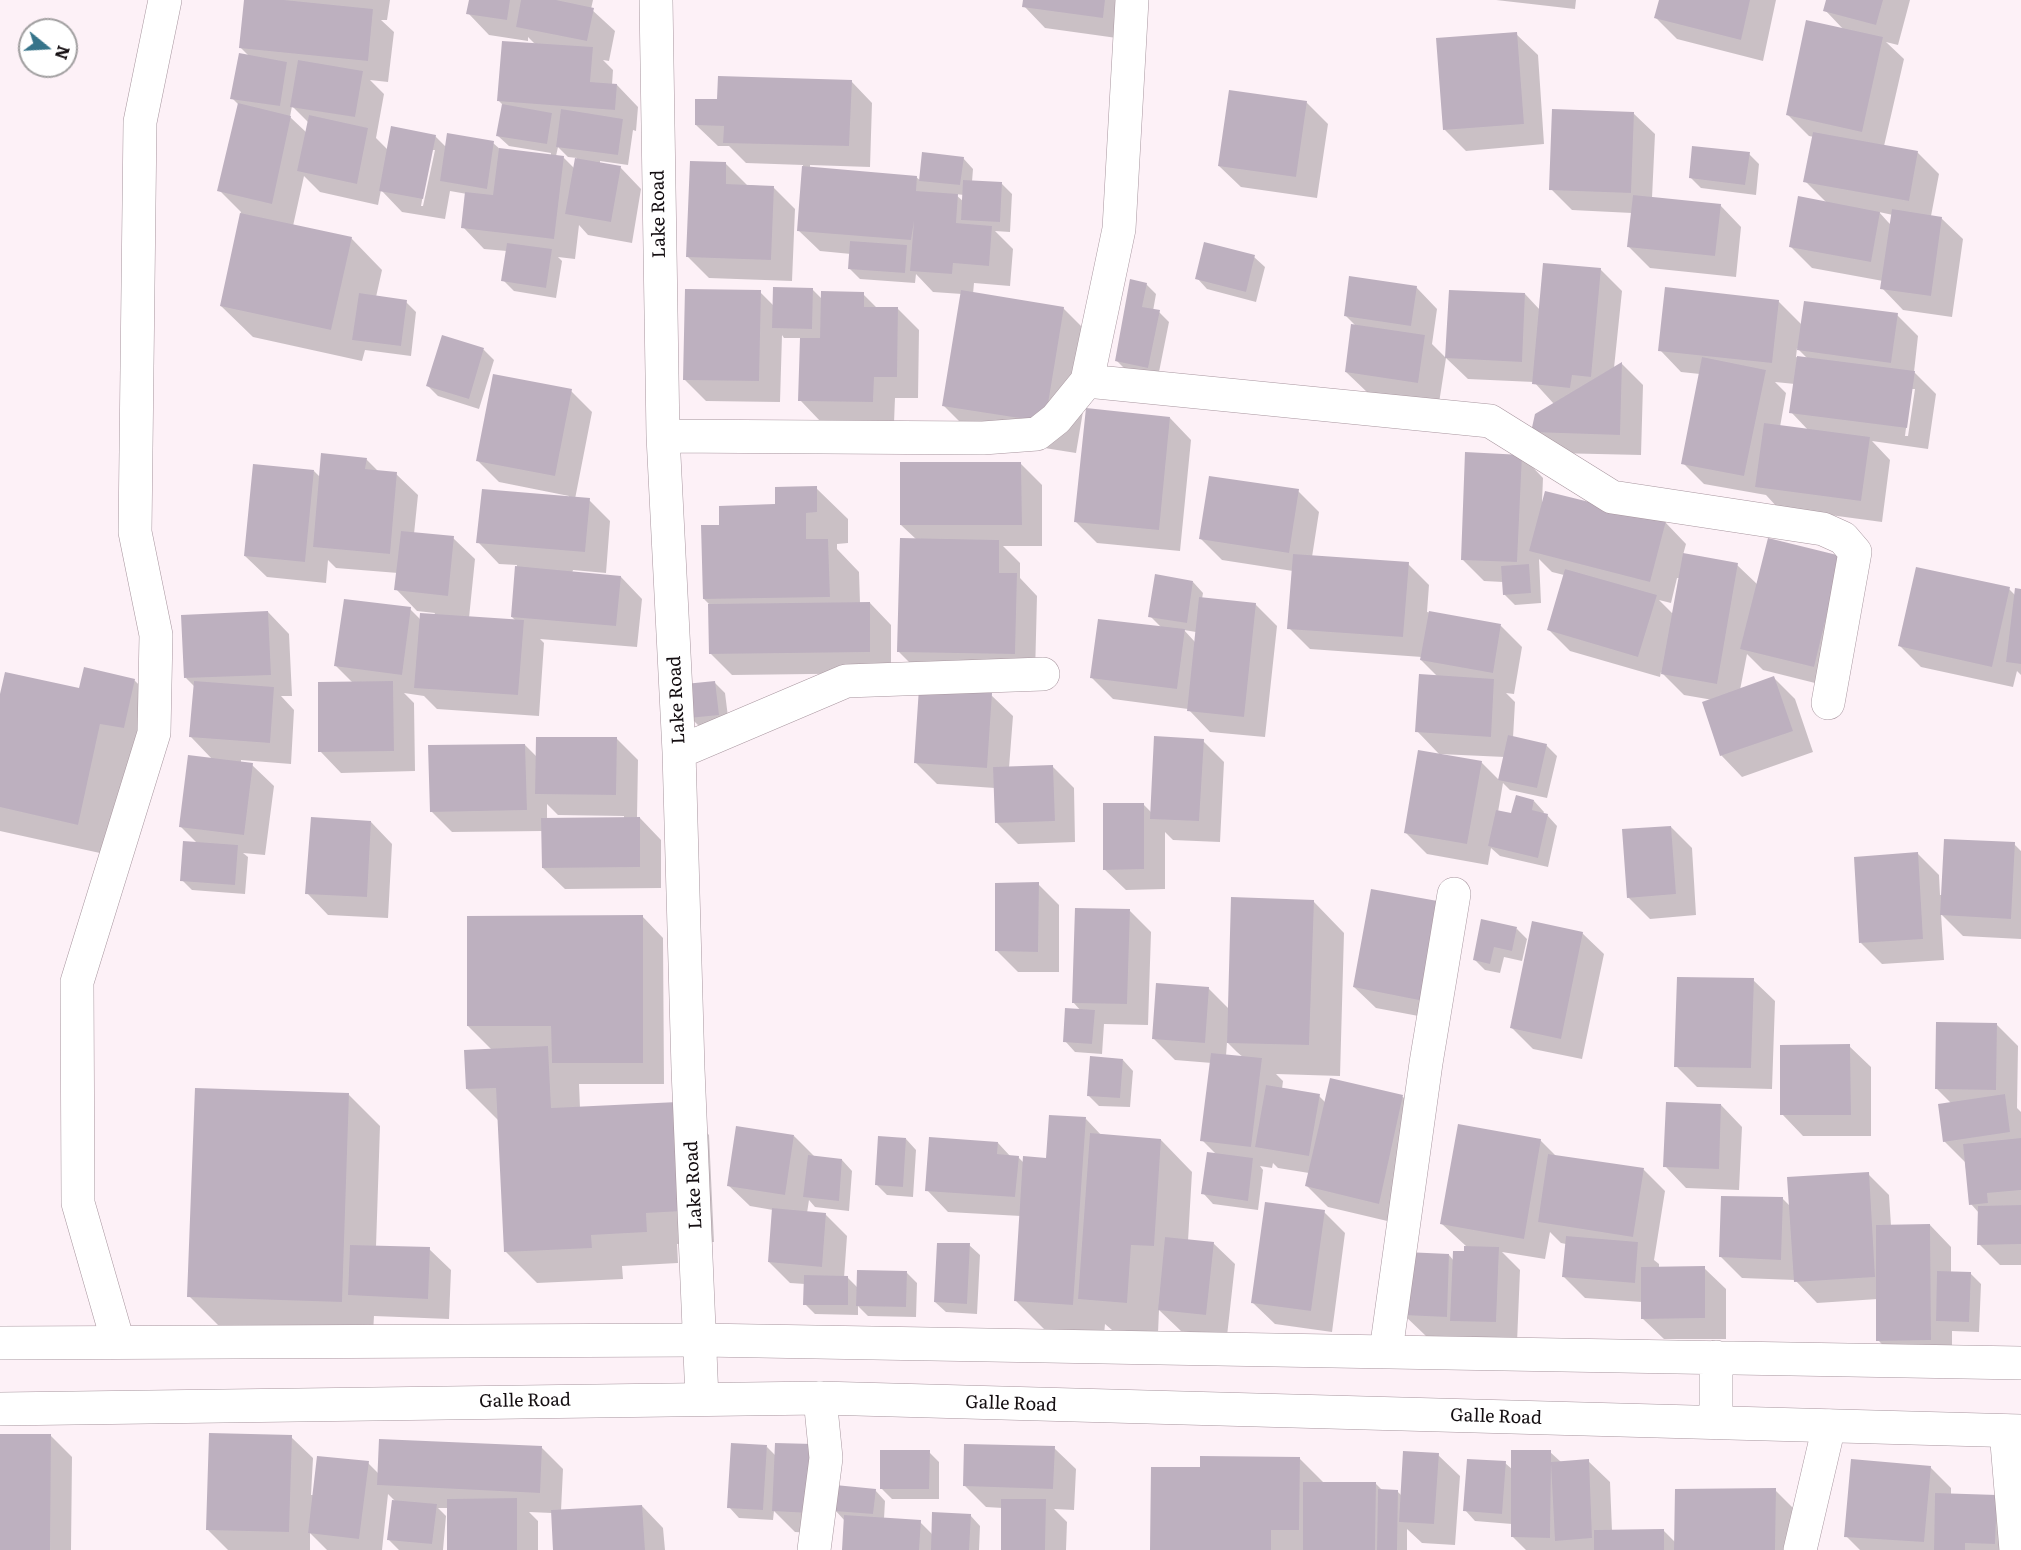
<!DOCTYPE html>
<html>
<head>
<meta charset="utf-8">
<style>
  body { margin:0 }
  #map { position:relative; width:2021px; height:1550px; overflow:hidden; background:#fdf1f7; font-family:Literata,serif }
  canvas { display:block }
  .north { position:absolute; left:18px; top:18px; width:60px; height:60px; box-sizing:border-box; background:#fff; border:2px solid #a19fa0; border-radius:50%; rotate:108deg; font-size:16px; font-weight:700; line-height:24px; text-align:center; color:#140e11 }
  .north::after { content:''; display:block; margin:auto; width:21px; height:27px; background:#36748a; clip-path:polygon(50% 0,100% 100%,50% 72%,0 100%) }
</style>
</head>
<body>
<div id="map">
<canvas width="2021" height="1550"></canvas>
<div class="north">N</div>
</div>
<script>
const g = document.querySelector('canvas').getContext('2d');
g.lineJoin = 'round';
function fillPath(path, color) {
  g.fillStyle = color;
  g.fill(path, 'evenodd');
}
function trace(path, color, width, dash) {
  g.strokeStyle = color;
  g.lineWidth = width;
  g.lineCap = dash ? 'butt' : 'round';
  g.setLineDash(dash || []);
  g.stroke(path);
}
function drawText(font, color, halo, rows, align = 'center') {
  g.font = font + ' Literata,serif';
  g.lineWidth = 5;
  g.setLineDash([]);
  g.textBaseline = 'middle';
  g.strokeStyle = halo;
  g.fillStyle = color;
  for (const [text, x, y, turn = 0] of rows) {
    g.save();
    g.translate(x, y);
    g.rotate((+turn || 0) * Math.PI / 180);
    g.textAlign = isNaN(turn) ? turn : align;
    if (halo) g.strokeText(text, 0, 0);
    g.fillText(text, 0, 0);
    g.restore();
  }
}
fillPath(new Path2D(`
  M245,0h145l-3,20h-6l13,12 -6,50 -18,-2 14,14 -8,44 12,12 47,-14 11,11 47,-4 8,7 50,6v-3l-42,-7 -11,-10 5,-31 -5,-5 38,-55 -8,-8v4l-39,-6 -21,-22 2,-13h123l-2,9 24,22 -6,30 -6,-1 10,10 -1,15h5l21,22 -2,24 -3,-1 -5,35 -28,-4v3l20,3 21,22 -9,54 -44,-8 -9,-10 -4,34 -17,-2 4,4 -6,37 -42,-7 -11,-11 4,-29 -23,-2 -21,-22 4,-33 -17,-3 -5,28 -43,-7 -21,-22 -3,15 -58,-13 -16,-16 -11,50 58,12 31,32 -6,27 30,5 10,10 -5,44 -46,-6 -3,11 -109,-24 -32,-31 20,-94 -22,-22 20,-85 -7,-7 18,-41 -10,-10zM292,106l17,17 -2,10 -17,-16zM558,147l10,10 9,1 -2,11 -12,-12 -7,-1zM431,150h4l-12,56h-2z
  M1025,0h104l-5,39 -79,-11 -21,-22z
  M1496,0h80l-1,9z
  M1660,0h116l-13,61 -86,-22 -21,-21z
  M1828,0h82l-12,45 -12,-3 18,17 -20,87 33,6 22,22 -8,42 10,2 22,21 -11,78 -49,-7 -21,-22 1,-7 -71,-13 -22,-22 37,-43 -22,-22 9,-44 -5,-1 -21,-21 56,-85 -19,-20zM1879,212l14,3 -2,10 -3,-3z
  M1516,34l22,21 6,89 -78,7 -22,-22z
  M851,81l21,22 -2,64 -60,-2v3l106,9 5,4 2,-27 40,4 10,11 -1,13 30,2 10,10 -2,38 -15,-1 18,18 -3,37 -36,-3 -1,11 90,14 32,32 -19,113 -101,-16 -32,-32 19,-111 -29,-2 -17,-18 -1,9 -55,-4 -11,-11 2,-14 -31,-3 -22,-21 5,-65 -57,-2 -17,-17h-11l-22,-21 22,-24zM955,194l9,1v7z
  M1306,102l22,22 -11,74 -76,-11 -22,-21z
  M1633,113l22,21 -3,64 68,7 21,22 -5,50 -86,-9 -21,-21 3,-34 -60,-3 -21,-21z
  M1749,154l10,10 -3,31 -55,-7 -11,-11z
  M726,164l21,21 26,2 22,22 -3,72 -83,-3 -22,-22z
  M1254,257l11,10 -9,35 -49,-13 -10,-11z
  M1600,269l22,22 -8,77 8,-4 21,21 -2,70 -87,-2 -21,-22 21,-27 -20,-22 -66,-3 -22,-21 79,-64 15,16z
  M1146,284l10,10 -3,17 6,1 10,10 -11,55 -31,-6 -11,-11z
  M1416,287l21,22 -5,35 14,14 -7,45 -71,-10 -22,-21 10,-46 -11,-11z
  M812,289l10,10 41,-5 15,15h20l21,21 -1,68h-23l-1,25 -73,-1 -21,-22 2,-62h-18l-2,-3 -2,67 -74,-1 -21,-21 75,-88 14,14z
  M1778,301l24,24 95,-10 21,21 -4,36 22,22 -8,55 -56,-8 18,19 -8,62 -104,-14 -12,-13 -62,-11 -21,-21 17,-89 -19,-2 -21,-22zM1797,348l11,11 -12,-2zM1775,382l20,2 -4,28 18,19 -29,-4 6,-34zM1911,389h4l-7,47h-3z
  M443,337l41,13 10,10 -15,49 -41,-13 -10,-10z
  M571,391l21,21 -17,87 14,1 21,21 -4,52 -33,-3 -1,3 49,4 21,22 -5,48 -97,-8 4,4 -5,73 -102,-7 -13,-13 -20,-3 10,10 1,68 -74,2 -21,-22 33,-68 -17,-17 74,-57 11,11 13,-5 1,-2 -18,-2 -21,-22 2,-16 -62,-5 -8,-8 -2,23 -59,-6 -22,-21 69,-85 7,7 45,-19 13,13 17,2 22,21 -4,39 39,4 22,21 -6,59 47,3 -4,-4 5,-52 -18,-1 -21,-22 91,-44v-2l-70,-14 -21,-21z
  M1170,418l21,22 -11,111 -83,-8 -22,-22z
  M1522,456l21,22 -1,24 123,20 21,22 -3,11 54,10 21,20 83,-27 -6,130 -72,-18 -16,-16 -7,36 34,-12 21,21 18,53 -71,25 -21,-22 -8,-55 -29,-5 -23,-23 -1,5 -90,-26 -21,-21 15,-55 -12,-3 -13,-13 2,44 -26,2 -11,-11 -1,-12 -19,-1 -22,-22zM1677,578h3l-7,36 -14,-14 12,3z
  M1020,463l22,22v61h-39l17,17v15l17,18 -2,79 -115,-2 -22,-22 19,-111 -16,-15z
  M816,488l32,31v24l-11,1v5l22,23 1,31h10l21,22v48l-159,2 -22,-22 -1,-49 -5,-5 17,-72 56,-21z
  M1298,491l21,21 -7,45 96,7 21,21 -2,27 74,14 21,21 -8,47 -8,-1 9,9 -2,36 33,7 11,11 -10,42 -37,-8 -7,-7 -5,29 14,3 22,-14 10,11 -1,2 4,1 10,11 -9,41 -48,-11 -9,-8 -3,17 -61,-11 -22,-22 76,-70 18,18 6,-23 -66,-3 -22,-23 21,-54 -17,-17 1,-3 -112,-8 -21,-21 4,-57 -71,-11 -22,-22z
  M1193,582l10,11 -1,6 53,5 22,22 -12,111 -55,-5 -22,-23 -75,-10 -21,-21 70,-50 -12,-12zM1184,630l12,2 -1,10z
  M2009,589l7,7 5,-5v84l-4,-4 -4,16 -92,-20 -21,-21z
  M268,612l21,22 3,62h-11l13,14 -3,54 -50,-4v3l11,2 22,21 -9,69 -22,-2 5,4 -3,37 -53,-4 -10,-10 16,-36 -18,-18 33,-66 -22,-23 4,-50 -9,-9z
  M134,680l32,31 -57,144 -109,-24v-136l81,-5z
  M715,683l10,10 4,32 -28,3 -11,-11z
  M991,695l22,21 -4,52 44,-1 21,21 1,54 -57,2 -21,-21 -2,-35 -58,-4 -22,-22z
  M616,738l22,22 -1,58h3l21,22v48l-96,1 -22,-21v-37l-91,1 -21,-21 94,-66 12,12zM547,804l11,11 66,1v2l-77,1z
  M1203,741l21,21 -4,80 -47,-2 -8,-8v57l-39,1 -22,-21 39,-65 9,9z
  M371,822l21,22 -4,74 -60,-3 -21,-22z
  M1671,827l21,21 4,67 -46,4 -22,-22z
  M2014,844l7,7v88l-58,-3 -22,-22 3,46 -62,4 -21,-21 57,-89 21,21 1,20h2z
  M1038,884l21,21v67h-41l-21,-21z
  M1372,890l73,131 -69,-13 -22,-21z
  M1313,901l31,32 -4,143 -64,-2 7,7 -1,8 37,7 7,7 5,-23 72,17 21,21 -24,106 -72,-17 -21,-21 2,-13 -31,-5 -5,-5 -1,5 -12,-2 3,4 -5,40 -45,-6 -10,-11 13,-39 -14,-14 10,-77 -37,-3 -22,-22 55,-50 21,21zM1227,1042l10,10 7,6 -18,-2z
  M1130,911l21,21 -3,93 -44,-1 -2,30 -27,-2 -10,-11 16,-30 -8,-9z
  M642,916l21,22 1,146h-85l1,24 98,-5 31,32 5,107 -37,2 1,19 -56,3 1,13 -86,4 -32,-32 -6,-130 -32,-32 25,-39 -24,-24z
  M1517,929l10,10 -5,22 -18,-4 -4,16 -15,-3 -11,-11z
  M1582,933l22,21 -22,105 -49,-10 -22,-22z
  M1753,980l22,21 -3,88 -75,-2 -21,-21z
  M1997,1025l21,21 -1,62 4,4v153h-21l-21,-21v-31l-8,-9 -6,-42 -21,-21 7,-38 -15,-15z
  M1849,1046l22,21v69h-68l-21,-22z
  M1123,1060l10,11 -3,36 -31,-1 -11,-11z
  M349,1095l31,31 -4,121 53,2 22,21 -2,49 -75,-3 -1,17 -152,-5 -32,-32z
  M1721,1105l21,22 -3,63 -53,-2 -21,-22z
  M1086,1119l16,17 59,4 31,32 -4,69 25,2 22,21 -8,72 -46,-5 -22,-21 -1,23 -46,-3 -7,-6 -1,11 -57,-3 -32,-32 6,-84 -73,-4 -21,-22 71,-47 13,14h7l6,6 24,-3z
  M794,1136l21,21 27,3 10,11 -3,40 -34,-4 -6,-7 -2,13 19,2 21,21 -3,42h4l10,10 49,-15 10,10 -1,34 -48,-1 -10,-10v9l-43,-1 -10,-10v-20l-15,-1 -21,-21 4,-52 -23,-4 -22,-21z
  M906,1139l10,11 -3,47 -26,-2 -11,-11z
  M1540,1140l17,17 87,13 21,21 -11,69 5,4v4h45l22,21v50h-62l-22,-21v-16l-57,-4 -22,-22 3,-32 -5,-1 -11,-11 -5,27 -43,-7 18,18 -3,73 -91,-7 -22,-21 45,-60 5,6 11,-8 1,-7 -24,-22z
  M1868,1174l21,21 2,31 39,-1 21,22v26h19l11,11 -2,48 -27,-1v30l-53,1 -21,-22v-41l-61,4 -22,-23 -53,-2 -21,-21 61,-59 9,9z
  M1324,1212l21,21 -13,99 -57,-8 -22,-21z
  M969,1245l11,10 -3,59 -31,-2 -11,-10z
  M0,1435l51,1 21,21 -1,93h-71z
  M291,1437l22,21 -2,37h3l54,-32 11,11 163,-26 21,21 -2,42 81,-5 21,22 2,22h-111l-2,-37 -23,-1 9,9v29h-89v-42h-11l8,8 -3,34h-44l-10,-10 7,-38 -8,-8 -6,56h-55l-17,-17v17h-82l-21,-21z
  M767,1447l9,9 55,78 -36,-2 -21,-21 -1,9 -34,-2 -10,-11z
  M1054,1448l22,21 -2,41 -20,-1 13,13 -1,28h-64l1,-42 -17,-1 -21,-21z
  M929,1452l10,10v37h-47l-10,-10z
  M1550,1452l11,10 27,-1 22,21 2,49h52l12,12 99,-53 31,31v29h-280l-14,-14v-12l-37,-3 -10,-11 40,-47 8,7z
  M1438,1455l22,21 -5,69 -33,-2 -15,-14v21h-255l49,-81 98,-11 25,25h51l8,8h14l5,5z
  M1930,1467l21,21v7l46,2 20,53h-157l-14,-14z
  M875,1490l10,11 -1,18 36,3 13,13 37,-20 10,11 -1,24h-135l1,-29 -10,-11z`), '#0003');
fillPath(new Path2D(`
  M244,0h40l89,9 -5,52 -129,-13z
  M469,0h41l-3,20 -41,-6z
  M521,0h35l38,8 -7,33 -71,-14z
  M1023,0h82l-2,18 -81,-11z
  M1659,0h91l-9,40 -87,-22z
  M1826,0h57l-7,25 -53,-14z
  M1806,20l77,17 -21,95 -76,-17z
  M1517,32l7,92 -81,6 -7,-92z
  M502,41l91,6 -3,35 27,2 -2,26 -118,-9z
  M239,53l48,9 -7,44 -50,-7z
  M298,60l65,11 -8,46 -65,-10z
  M718,76l134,4 -3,66 -126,-3 1,-17 -29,-1v-26h22z
  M1229,90l78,11 -11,76 -78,-11z
  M238,103l53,13 -19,88 -55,-13z
  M502,104l50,9 -5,31 -51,-8z
  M561,109l62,10 -5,36 -62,-8z
  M1552,109l82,3 -3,81 -82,-3z
  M309,115l59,13 -11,56 -60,-13z
  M391,126l45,9 -13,64 -44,-8z
  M1813,132l105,19 -9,50 -106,-19z
  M447,133l47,8 -7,48 -47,-8z
  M1692,146l58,6 -5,33 -56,-7z
  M499,148l65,8 -10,83 -93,-11 4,-36 28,3z
  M922,152l42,5 -4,28 -41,-4z
  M575,158l46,8 -10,56 -46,-8z
  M690,161l36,1v22l48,2 -3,74 -85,-3z
  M802,166l115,10 -1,15 42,3 -2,29 36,3 -3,40 -36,-3 -1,11 -42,-3 4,-50 -3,19 -114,-9z
  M963,180l39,2 -2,40 -39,-2z
  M1633,195l88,9 -6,52 -88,-9z
  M1798,196l82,16 -9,50 -82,-15z
  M1892,209l50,8 -11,79 -51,-7z
  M240,213l112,24 -21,93 -111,-24z
  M850,241l57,4 -2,28 -57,-4z
  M1204,242l51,13 -9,37 -51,-13z
  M507,243l45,6 -6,39 -45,-7z
  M1543,263l58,5 -10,109 -19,-2 -2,13 -38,-4z
  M1349,276l68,10 -6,40 -67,-10z
  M1130,279l17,4 -5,24 18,3 -12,58 -33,-7z
  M773,287l40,1 -1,41 -40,-1z
  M1665,287l114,13 -7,63 -114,-12z
  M685,289l76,1 -2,91 -76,-1z
  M961,290l103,17 -19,115 -103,-16z
  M1449,290l76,3 -3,69 -77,-4z
  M821,291l43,1v15h34l-1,70h-23l-1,25 -75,-1 2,-63h20z
  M359,293l48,7 -6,46 -49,-6z
  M1804,301l94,12 -7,50 -94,-13z
  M1351,324l74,11 -7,48 -73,-11z
  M442,335l42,13 -15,51 -43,-13z
  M1797,356l118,15 -8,57 -118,-15z
  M1702,357l64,13 -22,106 -63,-12z
  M1622,362l-2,73 -89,-3 4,-18z
  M493,374l79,15 -17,87 -79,-15z
  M1086,408l84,9 -11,113 -85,-8z
  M1764,423l106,14 -9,64 -106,-14z
  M1465,452l57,3 -5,107 -56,-2z
  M321,453l46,5 -2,11 32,3 -7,82 -77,-7z
  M900,462h121l1,63h-122z
  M253,464l61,6 -9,92 -61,-6z
  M1209,476l90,13 -10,64 -90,-14z
  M817,486v26l-11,1v26h22l2,58 -127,2 -2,-74h18v-19l56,-2v-17z
  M482,489l108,9 -5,54 -109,-9z
  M1545,491l121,30 -16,61 -121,-31z
  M401,531l53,5 -6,60 -54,-6z
  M900,538l99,2v33h18l-2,81 -118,-2z
  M1768,538l73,18 -27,111 -74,-18z
  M1683,553l55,10 -21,121 -56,-10z
  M1293,554l116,8 -6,75 -116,-8z
  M1529,564l2,29 -28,2 -2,-29z
  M515,566l106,10 -5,50 -105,-9z
  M1916,567l94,20 -18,80 -94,-21z
  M1565,569l92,26 -19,62 -91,-27z
  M1155,574l38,7 -6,42 -39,-6z
  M2015,588l6,1v75l-15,-2z
  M1199,597l57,6 -12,114 -57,-6z
  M344,599l67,8 -9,68 -68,-9z
  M870,602v50l-161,2 -1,-50z
  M268,611l3,64 -87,3 -3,-63z
  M1429,611l72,13 -8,49 -73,-13z
  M420,613l104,7 -6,75 -104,-7z
  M1098,619l87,10 -8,60 -87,-11z
  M84,667l51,12 -11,49 -24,-4 -22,101 -78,-18v-113l5,-22 74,16z
  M1419,674l75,5 -3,58 -76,-5z
  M1774,676l19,55 -73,25 -18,-54z
  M194,681l80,6 -4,56 -81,-6z
  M393,681l1,70 -76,1v-70z
  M715,681l4,34 -30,3 -4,-34z
  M919,688l73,5 -5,75 -73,-5z
  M1508,735l39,9 -10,44 -39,-8z
  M1154,736l50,3 -5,82 -49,-2z
  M536,737h81l-1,58 -81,-1z
  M525,744l2,66 -97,2 -2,-67z
  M1418,750l64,11 -15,83 -63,-11z
  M188,755l65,8 -9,72 -65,-8z
  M1053,765l2,56 -60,2 -2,-56z
  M1516,795l18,5 -2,10 16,4 -10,44 -50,-12 8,-36 15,3z
  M1103,803h41v66l-41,1z
  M311,817l60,4 -4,76 -62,-3z
  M640,817v50l-98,1 -1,-50z
  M1671,826l5,68 -49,4 -5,-69z
  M1944,839l71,3 -4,77 -71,-4z
  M183,841l55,4 -3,40 -55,-4z
  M1918,852l5,87 -64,4 -5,-86z
  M1039,882l-1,70 -43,-1v-68z
  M1371,889l72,13 -19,99 -71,-14z
  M1231,897l83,3 -5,145 -82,-2z
  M1075,908l55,1 -3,95 -55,-1z
  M643,915v148h-91l-1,-37h-84v-110z
  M1481,919l36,8 -5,24 -18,-4 -4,17 -17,-4z
  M1532,921l51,11 -22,107 -51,-11z
  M1677,977l77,1 -3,90 -77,-1z
  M1156,983l53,4 -4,56 -53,-4z
  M1065,1008l30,2 -3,34 -29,-2z
  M1936,1022l61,1 -1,67 -61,-1z
  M1850,1044l1,71h-71v-70z
  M548,1046l3,62 127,-6 5,109 -37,2 1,19 -56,3 1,13 -88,4 -8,-164 -30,1 -2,-39z
  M1211,1053l51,5 -11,89 -51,-6z
  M1090,1056l33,3 -3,39 -33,-2z
  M1330,1078l73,17 -24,109 -74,-18z
  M1266,1085l54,9 -11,62 -54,-9z
  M195,1088l154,5 -7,209 -155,-5z
  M2005,1094l5,38 -67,10 -5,-38z
  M1666,1102l55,2 -2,65 -56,-2z
  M1049,1115l37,2 -13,188 -59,-4 9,-145 23,2z
  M1458,1124l83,15 -17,100 -84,-15z
  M736,1126l58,9 -9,60 -58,-9z
  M1090,1133l71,6 -7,107 -23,-1 -4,58 -49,-4z
  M878,1136l28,2 -3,49 -28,-2z
  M929,1137l69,5 -1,12 22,2 -4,41 -90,-6z
  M2021,1138v52l-34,3 1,10 -19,2 -6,-61z
  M1207,1152l46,6 -5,43 -47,-7z
  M1548,1154l96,14 -11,69 -95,-15z
  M808,1155l34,4 -3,42 -36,-4z
  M1869,1172l6,105 -81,5 -7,-105z
  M1721,1196l62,1 -2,63 -62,-3z
  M1265,1202l60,8 -14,101 -60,-8z
  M2021,1205v39l-44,1 1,-39z
  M772,1208l54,5 -4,54 -54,-5z
  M1930,1224l1,116 -55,1v-116z
  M1566,1236l72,6 -3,41 -73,-6z
  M1165,1237l49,5 -8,73 -48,-5z
  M937,1243h33l-3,61 -33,-2z
  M350,1245l80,2 -2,52 -80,-4z
  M1464,1246l35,1 -3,75 -46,-1 3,-70h11z
  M1405,1252l44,2 -2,63 -44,-2z
  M1705,1266v52l-64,1v-52z
  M857,1270l50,1 -1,36 -50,-1z
  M1937,1271l34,1 -2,50 -33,-1z
  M804,1275l44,1v29h-45z
  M209,1433l83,2 -3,97 -83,-2z
  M0,1434h51l-1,116h-50z
  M379,1439l163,7 -2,47 -163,-8z
  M731,1443l36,2 -4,65 -36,-2z
  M775,1443l38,1 -3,69 -38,-2z
  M964,1444l91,2 -2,43 -90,-3z
  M880,1450h50l-1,39h-49z
  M1511,1450h40v12l38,-3 3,79 -37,3 -4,-77 -1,74 -39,-1z
  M1403,1451l36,2 -5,71 -35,-2z
  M317,1456l52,5 -10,78 -51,-6z
  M1200,1456l100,1 -1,73h-28v20h-121l1,-83h49z
  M1467,1459l39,2 -4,53 -39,-3z
  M1851,1459l80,7 -7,76 -80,-5z
  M1303,1482h73l-1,68h-72z
  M835,1485l41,4 -3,25 -39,-3z
  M1776,1488l-1,62h-101l1,-61z
  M1378,1489l20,1 -1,60h-20z
  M1935,1493l62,2 -2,49 -30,-1v7h-31z
  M517,1498v52h-70v-51z
  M1001,1499h45l-1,51h-44z
  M392,1500l45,4 -5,40 -45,-4z
  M642,1505l3,45h-92l-2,-40z
  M932,1512l39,2 -2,36h-38z
  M844,1515l77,5 -2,30h-77z
  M1664,1529v21h-70v-20z`), '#bdb0bf');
const minor = new Path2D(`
  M656,0l7,436 16,316 9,317 14,330
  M1087,381l403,40 122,76 211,32 20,9 12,14 -27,151
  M663,436l320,2 54,-4 19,-15 31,-38 32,-152 13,-229
  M679,752l167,-71 197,-7
  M118,1342l-40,-139 -1,-221 77,-249 2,-98 -21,-103 5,-410 25,-122
  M1386,1351l40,-288 28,-169
  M2006,1431l10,119
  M814,1550l12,-92 -6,-60
  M1800,1550l29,-124`);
const highway = new Path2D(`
  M0,1343l701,-3 1320,23
  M0,1409l820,-11 1201,33
  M1716,1423v-66`);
trace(minor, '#a8969f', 34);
trace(highway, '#a8969f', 34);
trace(minor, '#fff', 33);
trace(highway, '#fff', 33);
drawText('18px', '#140e11', '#fff', [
  ["Lake Road",659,214,-91],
  ["Lake Road",677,700,-93],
  ["Lake Road",694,1185,-93],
  ["Galle Road",525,1401,-1],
  ["Galle Road",1011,1404,2],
  ["Galle Road",1496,1417,2]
]);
</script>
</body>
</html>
